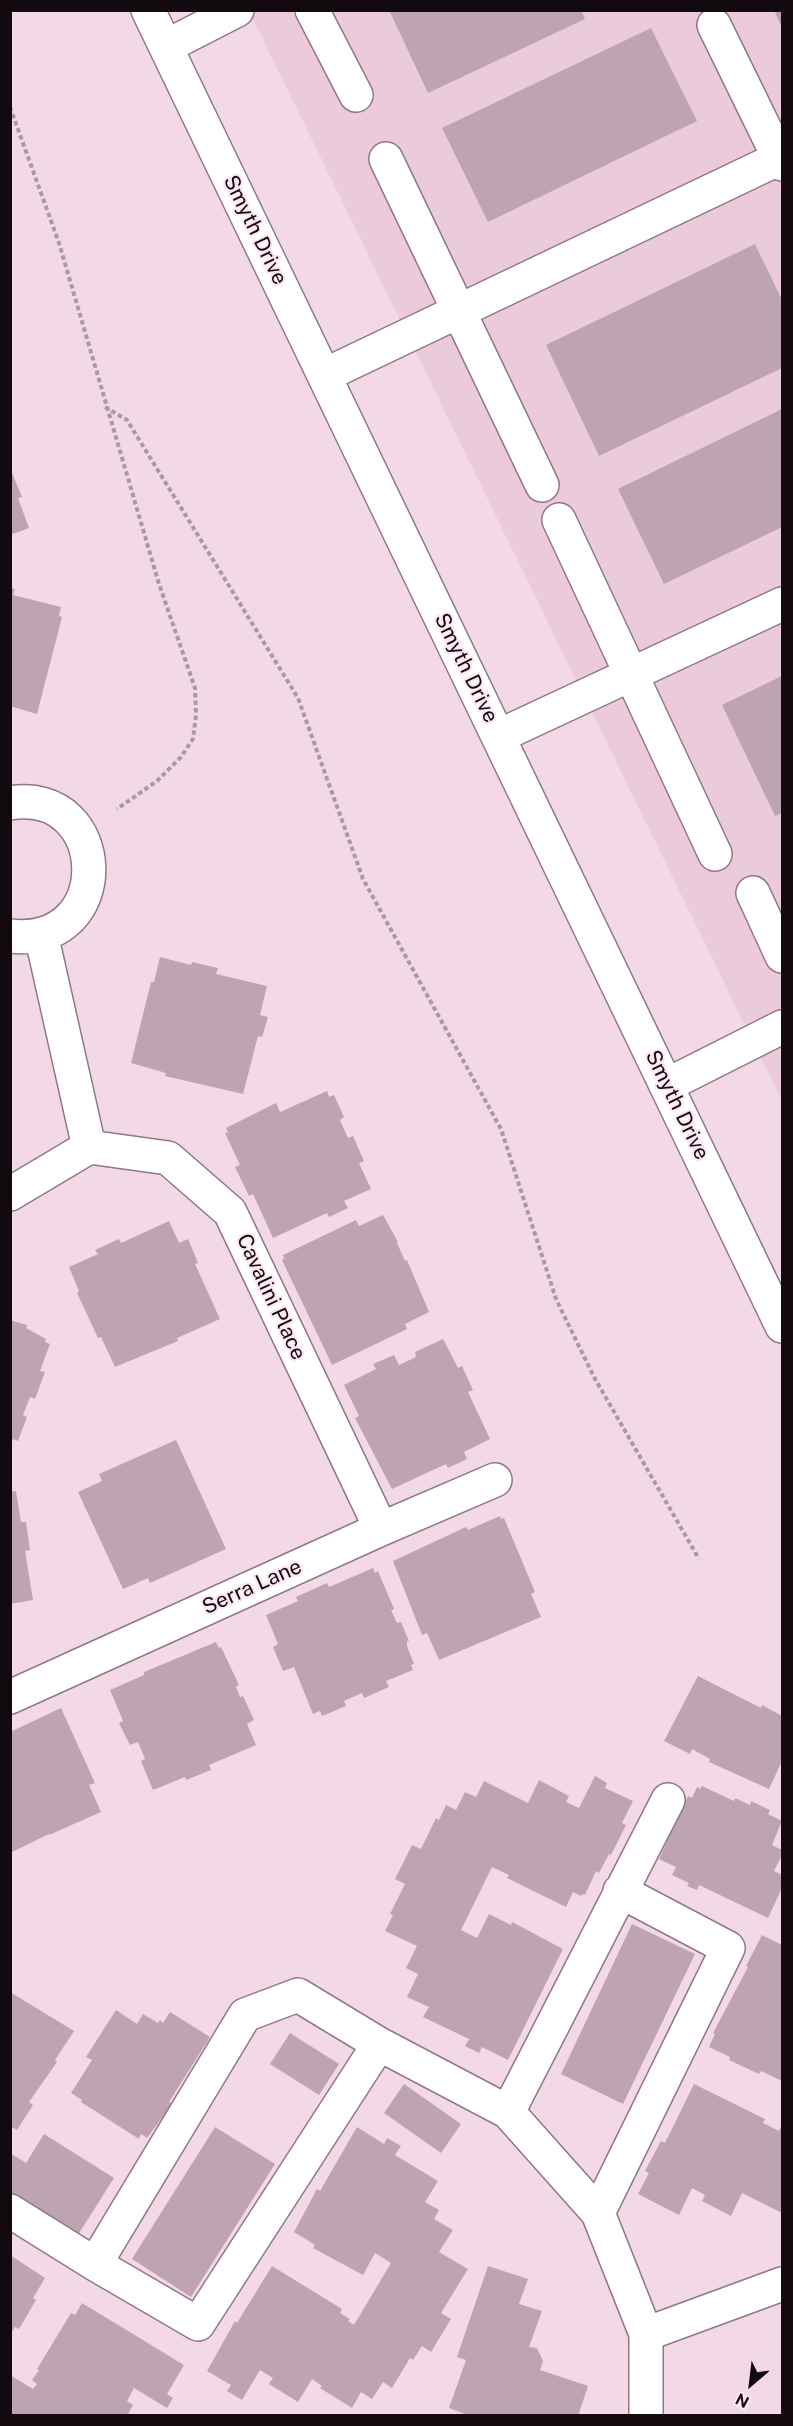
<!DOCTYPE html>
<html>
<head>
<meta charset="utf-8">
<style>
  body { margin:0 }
  #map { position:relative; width:793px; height:2426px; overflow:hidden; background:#f3d9e7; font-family:"Public Sans",sans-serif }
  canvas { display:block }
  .frame { position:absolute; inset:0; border:12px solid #130a0f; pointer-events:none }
  .north { position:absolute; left:721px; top:2354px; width:60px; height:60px; -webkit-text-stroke:4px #fde8f3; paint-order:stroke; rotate:208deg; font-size:16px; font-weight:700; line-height:24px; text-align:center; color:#130a0f }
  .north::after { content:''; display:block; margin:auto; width:21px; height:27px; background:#130a0f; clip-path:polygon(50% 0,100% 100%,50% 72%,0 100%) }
</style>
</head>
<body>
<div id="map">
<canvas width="793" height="2426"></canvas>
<div class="frame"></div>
<div class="north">N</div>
</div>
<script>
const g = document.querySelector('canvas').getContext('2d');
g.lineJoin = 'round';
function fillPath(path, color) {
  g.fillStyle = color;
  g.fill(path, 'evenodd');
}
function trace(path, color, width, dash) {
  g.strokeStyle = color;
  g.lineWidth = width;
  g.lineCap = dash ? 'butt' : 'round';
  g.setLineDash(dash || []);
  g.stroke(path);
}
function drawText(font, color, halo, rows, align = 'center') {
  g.font = font + ' "Public Sans",sans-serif';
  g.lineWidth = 4.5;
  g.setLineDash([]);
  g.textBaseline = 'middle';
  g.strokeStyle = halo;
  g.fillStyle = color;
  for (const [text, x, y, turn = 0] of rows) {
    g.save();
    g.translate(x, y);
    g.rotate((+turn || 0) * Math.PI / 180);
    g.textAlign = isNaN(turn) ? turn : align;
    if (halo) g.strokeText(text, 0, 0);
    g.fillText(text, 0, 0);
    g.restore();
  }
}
fillPath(new Path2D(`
  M249,11h533v1090z`), '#ebcadc');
fillPath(new Path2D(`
  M389,10h192l4,9 -157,74z
  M774,10h8v18z
  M651,28l46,93 -209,101 -46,-94z
  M755,244l27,56v68l-183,88 -53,-111z
  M782,409v118l-118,57 -46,-95z
  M10,468l12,29 -4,1 11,30 -19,7z
  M10,588l5,1 -2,6 48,12 -2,9 3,1 -25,97 -27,-8z
  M782,676v137l-7,3 -53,-111z
  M160,957l31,8 1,-3 26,6 -2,6 51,12 -7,29 8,2 -6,20 -4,-1 -15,58 -78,-18 1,-3 -35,-10 20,-81h3z
  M327,1091l2,6 5,-2 10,22 -4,3 8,18 5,-2 11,25 -5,2 12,26 -27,12 4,7 -19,9 -2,-4 -54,25 -20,-44 -4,2 -14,-29 5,-2 -15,-32 3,-1 -2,-4 50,-25 4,9z
  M383,1215l15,27 -1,1 8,18 2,-1 22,52 -24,12 2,5 -75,36 -50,-105 2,-1 -1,-4 73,-35 3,6z
  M169,1221l10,22 9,-4 10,24 -3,1 25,55 -43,19 1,3 -63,26 -14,-30 -3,1 -21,-45 2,-2 -10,-24 29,-13 -3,-4 24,-11 2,4z
  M10,1320l17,5 -1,3 20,11 -1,3 5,2 -10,27 5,1 -10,27 -5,-2 -7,18 4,2 -9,24 -5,-2 -2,6z
  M443,1339l15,29 4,-2 11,24 -5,2 22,47 -26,13 3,7 -19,9 -2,-4 -54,25 -37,-71 4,-2 -15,-31 32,-16 -3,-5 21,-9 5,10 17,-8 -1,-5z
  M176,1440l50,109 -76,34 -2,-5 -25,11 -45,-97 24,-11 -3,-7z
  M16,1491l5,31h5l4,28 -5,1 8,49 -23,4v-112z
  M500,1516l1,3 3,-1 31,74 -4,2 10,23 -102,43 -12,-27 -5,2 -29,-74 73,-34 2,3z
  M373,1568l2,5 3,-2 16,38 -3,1 6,13 4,-1 8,19h-2v5l7,18 -3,1 2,5 -27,11 3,6 -25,11 -2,-5 -18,8 2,5 -24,10 -2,-5 -7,3 -19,-47 -11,4 -10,-24 5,-3 -12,-29 32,-14 -2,-4 31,-14 2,4z
  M216,1642l3,6 2,-1 18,38 -3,2 4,10 3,-1 11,24 -7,4 9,21 -47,20 2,5 -25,10 -1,-3 -32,13 -12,-29 4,-2 -7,-17 -8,3 -11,-22 4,-2 -13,-31 34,-15v-3z
  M698,1676l63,32 1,-3 20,11v45l-13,28 -60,-27 1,-3 -18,-10 -2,5 -26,-13z
  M61,1708l34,75 -6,2 12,27 -52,23v-1l-39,19v-121z
  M595,1776l12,7 -2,5 28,13 -11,22 4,2 -15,30 -2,-1 -10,19 -3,-2 -11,24 -2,-1 -2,2 -8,-4 -7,15 -59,-29 2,-3 -17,-8 -31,63 16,8 12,-24 22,11 1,-3 51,27 -55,111 -26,-13 -3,6 -14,-7 4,-7 -46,-22 6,-10 -22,-10 11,-23 -12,-6 11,-22 -32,-15 8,-16 -3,-1 15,-30 -10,-5 17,-34 9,4 15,-31 3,2 7,-15 10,5 9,-18 11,5 8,-16 44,22 11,-23 30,16 -3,6 13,6z
  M702,1786l32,15 1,-3 15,7 1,-4 19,9 -2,4 14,7 -10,24 10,5v5l-8,16 8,4v13l-14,30 -69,-33 -2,5 -10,-4 2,-3 -17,-8 4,-8 -17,-8 29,-63 4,2 5,-11 3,2z
  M632,1924l63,30 -72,150 -62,-30z
  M762,1935l20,10v136l-21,-10 -2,3 -30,-14 1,-3 -21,-10 6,-13 -2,-1 35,-66 -2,-1z
  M10,1992l64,39 -19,29 2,2 -28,40 4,3 -16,25 -7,-4z
  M116,2010l21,14 6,-10 15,9 2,-3 3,3 7,-11 40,25 -41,65 6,3 -5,9 -3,-3 -20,27 -6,-4 -2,5 -58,-37 1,-2 -11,-7 21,-33 -6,-3z
  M290,2033l49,31 -20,31 -49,-31z
  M404,2084l57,40 -20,29 -57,-40z
  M694,2084l71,35 -2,4 16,8 3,-7v89l-40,-20 -11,23 -29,-15 3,-6 -13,-7 -13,27 -41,-21 11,-21 -4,-2 16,-30 4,2z
  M215,2127l60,37 -84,133 -59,-38z
  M357,2127l27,17 3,-6 14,8 -6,9 43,26 -13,21 14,8 -5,9 19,11 -14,22 29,17 -27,44 10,6 -20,33 -9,-6 -9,14 -3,-2 -18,30 -9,-6 -11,17 -11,-7 -9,16 -32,-20 2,-2 -10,-7 -14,23 -29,-18 4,-6 -13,-8 -18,30 -15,-9 4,-6 -24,-14 28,-50 2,2 35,-57 70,43 -2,4 10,6 -2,2 6,4 37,-62 -16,-10 -12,22 -50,-27 2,-3 -21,-13 23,-43 3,2z
  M44,2134l70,44 -38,60 -66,-42v-43l16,10z
  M10,2255l35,23 -12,20 3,2 -17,29 -4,-2 -5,8z
  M488,2266l40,13 -9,25 23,7 -13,36 8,1 6,13 -3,9 48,16 -10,30h-108l-21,-8 17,-48 -9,-3z
  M82,2303l102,62 -17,29 6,4 -6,10 -33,-20 -7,13 6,4 -6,11h-117v-41l23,14 4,-5 -5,-4 7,-10 -2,-1 34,-56 4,2z`), '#bea4b2');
const minor = new Path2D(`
  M148,10l634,1316
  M312,10l44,85
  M714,25l68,139
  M167,46l70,-36
  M386,159l156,326
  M325,375l457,-218
  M559,520l156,334
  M499,736l283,-132
  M10,803c102,-16 108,145 0,133
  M753,893l29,63
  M41,934l48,213
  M667,1085l115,-58
  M10,1194l79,-47 79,11 62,54 151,317
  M10,1697l371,-168 114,-49
  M508,2112l160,-312
  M10,2211l85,53 103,60 181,-280
  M598,2213l130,-265 -108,-57
  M95,2264l150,-249 53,-20 81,49 129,68 90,101 48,121v82
  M646,2334l136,-50`);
trace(minor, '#907886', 36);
trace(new Path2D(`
  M10,107l49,136 100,341 36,104 1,27 -3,24 -12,18 -24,24 -40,28
  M105,407l22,13 171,278 65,181 138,250 55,170 38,78 105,182`), '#ac98a3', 4, [4.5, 3]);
trace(minor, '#fff', 33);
drawText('21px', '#130a0f', '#fde8f3', [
  ["Smyth Drive",255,230,64],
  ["Smyth Drive",466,668,64],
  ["Smyth Drive",677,1105,64],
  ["Cavalini Place",271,1297,65],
  ["Serra Lane",252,1587,-24]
]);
</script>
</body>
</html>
